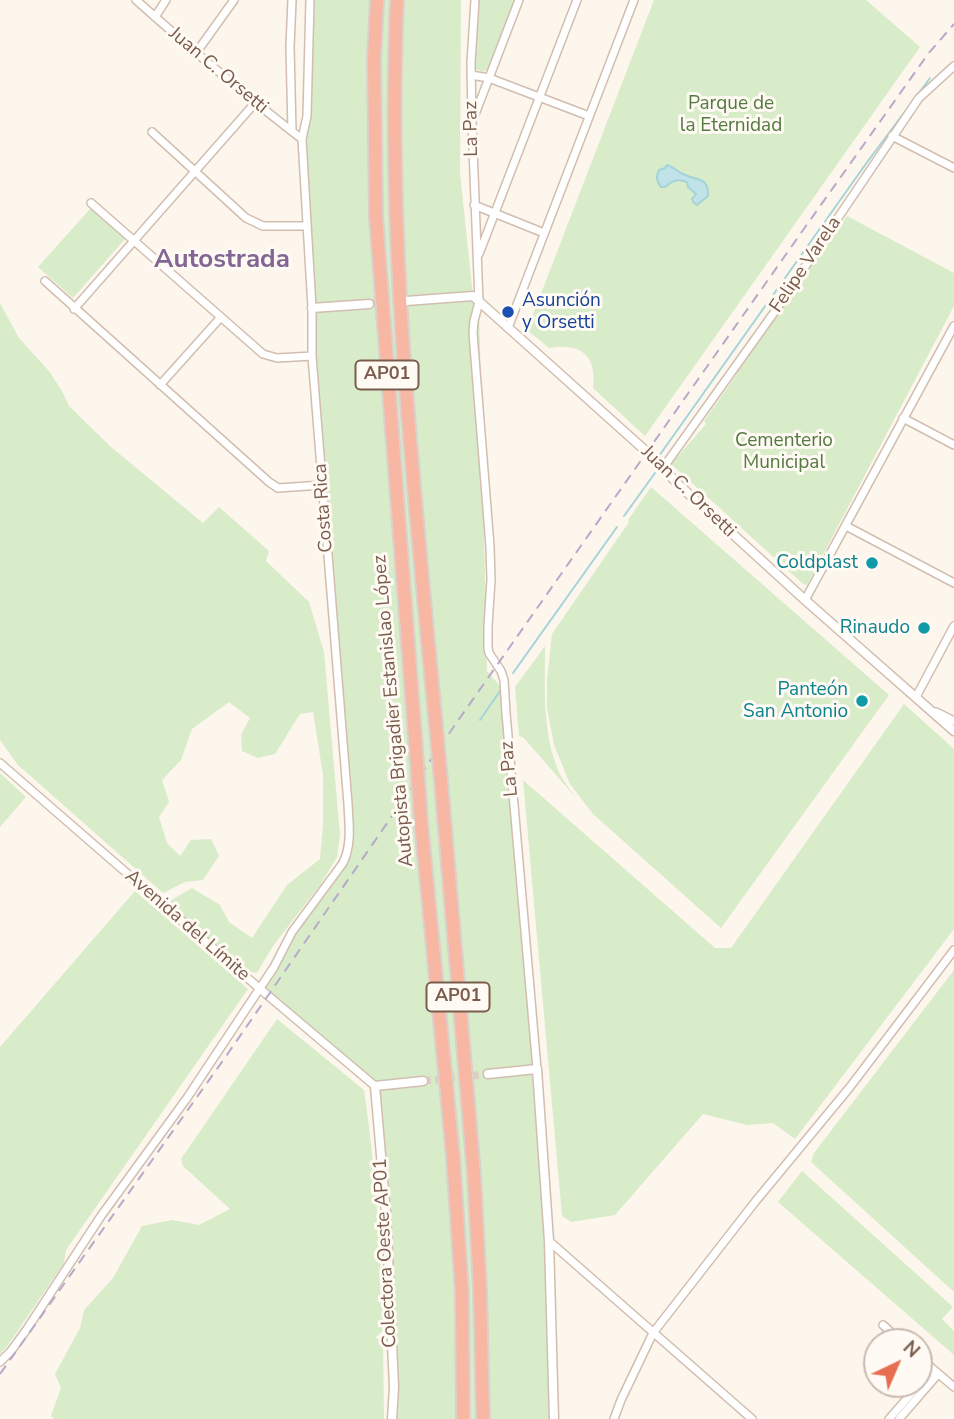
<!DOCTYPE html>
<html>
<head>
<meta charset="utf-8">
<style>
  body { margin:0 }
  #map { position:relative; width:954px; height:1419px; overflow:hidden; background:#fdf6ec; font-family:"Nunito Sans",sans-serif }
  canvas { display:block }
  .north { position:absolute; left:863px; top:1328px; width:70px; height:70px; box-sizing:border-box; background:#fffaf3; border:2px solid #cabbb1; border-radius:50%; rotate:44deg; font-size:19px; font-weight:700; line-height:28px; text-align:center; color:#7a5c4d }
  .north::after { content:''; display:block; margin:auto; width:24px; height:32px; background:#e76f51; clip-path:polygon(50% 0,100% 100%,50% 72%,0 100%) }
</style>
</head>
<body>
<div id="map">
<canvas width="954" height="1419"></canvas>
<div class="north">N</div>
</div>
<script>
const g = document.querySelector('canvas').getContext('2d');
g.lineJoin = 'round';
function fillPath(path, color) {
  g.fillStyle = color;
  g.fill(path, 'evenodd');
}
function trace(path, color, width, dash) {
  g.strokeStyle = color;
  g.lineWidth = width;
  g.lineCap = dash ? 'butt' : 'round';
  g.setLineDash(dash || []);
  g.stroke(path);
}
function drawText(font, color, halo, rows, align = 'center') {
  g.font = font + ' "Nunito Sans",sans-serif';
  g.lineWidth = 6;
  g.setLineDash([]);
  g.textBaseline = 'middle';
  g.strokeStyle = halo;
  g.fillStyle = color;
  for (const [text, x, y, turn = 0] of rows) {
    g.save();
    g.translate(x, y);
    g.rotate((+turn || 0) * Math.PI / 180);
    g.textAlign = isNaN(turn) ? turn : align;
    if (halo) g.strokeText(text, 0, 0);
    g.fillText(text, 0, 0);
    g.restore();
  }
}
fillPath(new Path2D(`
  M310,0h151l-1,173 13,123 6,6 8,369 13,15 6,27 31,356 17,350h-162l2,-32 -19,-301 -116,-98 84,-125 6,-20 -37,-487 -10,-217 5,-23z
  M478,0h38l-26,65 -3,5 -4,2 -7,-3 -1,-3z
  M654,0h212l54,47 -275,389 -52,-48c4,-32 -12,-46 -44,-40l-22,-18z
  M91,208l34,31 -52,59 -35,-31z
  M847,216l107,57v33l-147,279 -4,-1 -132,-120 35,-40 -2,-3 33,-47 -2,-2z
  M0,303l19,35 30,33 13,20 7,15 42,41 92,76 16,-16 50,44 -3,10 43,41 15,50 16,183 -3,22 -17,28 -47,61 -16,27 -14,-3 -75,-68 24,-14 28,17 9,17 23,16 35,-53 33,-26 3,-35v-49l-10,-63 -13,2 -25,40 -17,4 -16,-7 -1,-16 9,-17 -21,-16 -37,27 -11,31 -19,20 7,22 -10,15 8,26 13,13 11,-16 20,-1 8,17 -16,24 -18,2 -22,11 -145,-128 -18,-25z
  M651,487l238,208 -168,233 -128,-114 -23,-30 -16,-39 -7,-37v-28l5,-46 77,-112 -1,-2z
  M545,646c0,41 -3,87 14,126 4,9 12,18 18,27l-54,-62 -4,-1 -4,-49z
  M904,704l50,45v180l-159,210 -22,-16 -26,2 -44,-11 -88,101 -44,7 -9,-6 -39,-436 192,168h16z
  M0,773l26,24 -26,30z
  M135,891l113,98 -182,261 -2,13 -56,82 -8,9v-307z
  M954,970v322l-143,-130 3,-9z
  M277,1019l87,71c12,80 16,160 20,240l-9,8 8,2 1,79h-330l-3,-3 10,-28 -6,-14 25,-46 4,-18 29,-32 29,-52 30,-6 27,5 31,-16 -47,-43 -2,-7z
  M802,1171l151,136 -11,12 12,12v24l-176,-153z`), '#d8ecc9');
const water = new Path2D(`
  M667,165c6,2 10,6 16,9 13,7 26,2 25,22l-11,9 -3,-2 -2,-4 4,-5 -8,-7 -1,-5c-9,-4 -15,-1 -22,5h-4c-5,-6 -5,-10 -2,-17l6,-2z`);
fillPath(water, '#bfe3e8');
trace(water, '#a5d3da', 2);
trace(new Path2D(`
  M659,456l206,-291 65,-87
  M624,516l31,-43
  M513,673l104,-146
  M480,720l20,-29`), '#a5d3da', 2);
trace(new Path2D(`
  M369,304l34,-3
  M423,1081l65,-7`), '#dcd0c4', 8, [8, 4]);
const minor = new Path2D(`
  M136,0c54,48 108,95 166,139
  M475,0l-4,63 1,59 7,180 -5,19 -1,12 17,213 1,34 -3,46v22l1,5 12,18 3,9 2,33 31,356
  M155,17l11,-17
  M196,53l38,-53
  M471,75l18,3 100,38
  M474,117l45,-117
  M292,131l-2,-84 2,-47
  M152,132l94,86 17,8h43
  M892,136l62,32
  M91,203l172,151 14,4 35,-2
  M474,205l70,28
  M479,254l98,-254
  M45,281l224,201 9,6 44,-3
  M74,309l181,-206
  M508,328l126,-328
  M160,385l61,-68
  M903,418l51,27
  M663,468l110,-154 146,-216 35,-32
  M846,526l108,57
  M805,600l149,-274
  M916,697l38,-71
  M936,712l18,9
  M0,763l259,225 116,98
  M549,1241l203,178
  M883,1325l19,17
  M919,1357l35,30
  M0,1362l11,-11 16,-22 74,-113 86,-118 87,-131 18,-35 51,-69c9,-19 6,-38 5,-59l-36,-448v-48l-10,-169 5,-23 3,-116
  M614,1419l7,-19 32,-67 102,-131 95,-115 104,-137
  M889,1419l44,-50
  M899,1419l39,-45`);
const tertiary = new Path2D(`
  M406,301l67,-5 175,157 32,33 125,114 149,131
  M312,308l57,-4
  M488,1074l49,-5 12,172 5,178
  M392,1419l2,-32 -8,-174 -11,-127 48,-5`);
const motorway = new Path2D(`
  M377,0l-3,58 2,159 40,533
  M397,0c-11,243 17,486 39,727
  M441,781l33,393 6,116 3,129
  M421,822l32,334 9,137 1,126`);
trace(minor, '#d1beb0', 10);
trace(tertiary, '#d1beb0', 11);
trace(motorway, '#dad1cd', 16);
trace(minor, '#fff', 7);
trace(tertiary, '#fff', 8);
trace(motorway, '#f7b7a3', 12);
trace(new Path2D(`
  M0,1374l229,-322 228,-330 344,-489 127,-179 26,-30`), '#b9a8c9', 2, [10, 7]);
const motorwayBridge = new Path2D(`
  M436,727l5,54
  M416,750l5,72`);
trace(motorwayBridge, '#dad1cd', 16, []);
trace(motorwayBridge, '#f7b7a3', 12);
for (const [x, y, r, color] of [
  [508,312,7,"#1a4fb4"],
  [872,563,7,"#0f9aa8"],
  [924,628,7,"#0f9aa8"],
  [862,701,7,"#0f9aa8"]
]) {
  const dot = new Path2D();
  dot.arc(x, y, r, 0, 2 * Math.PI);
  g.fillStyle = color;
  g.fill(dot);
  trace(dot, '#fffaf3', 2.5);
}
for (const [x, y, w] of [
  [387,375,63],
  [458,997,63]
]) {
  const box = new Path2D();
  box.roundRect(x - w / 2, y - 14.5, w, 29, 5);
  g.fillStyle = '#fffaf3';
  g.fill(box);
  trace(box, '#7a5c4d', 2);
}
drawText('bold 18px', '#7a5c4d', null, [
  ["AP01",387,375],
  ["AP01",458,997]
]);
drawText('19px', '#7a5c4d', '#fffaf3', [
  ["Juan C. Orsetti",218,71,40],
  ["La Paz",472,129,-91],
  ["Felipe Varela",806,265,-56],
  ["Juan C. Orsetti",688,492,44],
  ["Costa Rica",324,508,-94],
  ["Autopista Brigadier Estanislao López",394,711,-95],
  ["La Paz",510,769,-95],
  ["Avenida del Límite",187,926,41],
  ["Colectora Oeste AP01",386,1253,-93]
]);
drawText('19px', '#537a41', '#fffaf3', [
  ["Parque de",731,104],
  ["la Eternidad",731,126],
  ["Cementerio",784,441],
  ["Municipal",784,463]
]);
drawText('19px', '#164399', '#fffaf3', [
  ["Asunción",522,301],
  ["y Orsetti",522,323]
], 'left');
drawText('19px', '#0d838f', '#fffaf3', [
  ["Coldplast",858,563],
  ["Rinaudo",910,628],
  ["Panteón",848,690],
  ["San Antonio",848,712]
], 'right');
drawText('bold 26px', '#846695', '#fffaf3', [
  ["Autostrada",222,261]
]);
</script>
</body>
</html>
